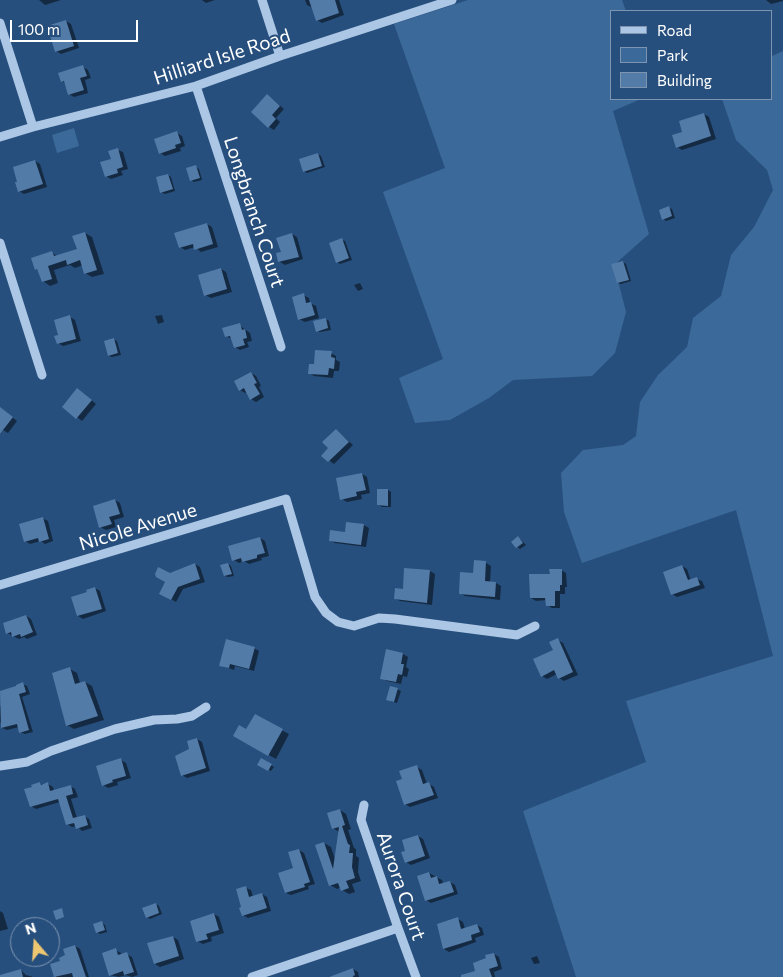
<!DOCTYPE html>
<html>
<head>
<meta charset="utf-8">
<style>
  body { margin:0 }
  #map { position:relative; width:783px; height:977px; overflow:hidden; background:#274f7d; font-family:Commissioner,sans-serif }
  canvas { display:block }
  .legend { position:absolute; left:610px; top:10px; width:162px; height:90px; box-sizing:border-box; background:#274f7d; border:1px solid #7d95b1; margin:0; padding:6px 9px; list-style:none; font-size:15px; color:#fff }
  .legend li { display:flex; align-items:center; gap:10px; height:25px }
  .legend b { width:25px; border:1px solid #7d95b1 }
  .north { position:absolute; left:10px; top:917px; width:50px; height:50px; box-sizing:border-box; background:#274f7d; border:1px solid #7d95b1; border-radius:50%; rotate:342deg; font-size:14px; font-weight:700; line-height:20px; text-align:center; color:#fff }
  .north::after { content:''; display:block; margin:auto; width:18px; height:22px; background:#edc672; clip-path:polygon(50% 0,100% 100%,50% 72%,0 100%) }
  .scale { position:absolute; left:10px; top:20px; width:128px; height:22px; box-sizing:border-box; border:2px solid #fff; border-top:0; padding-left:6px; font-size:15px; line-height:18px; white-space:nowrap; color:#fff; -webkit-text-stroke:4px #274f7d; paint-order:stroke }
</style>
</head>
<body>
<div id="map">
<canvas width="783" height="977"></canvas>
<ul class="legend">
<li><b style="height:6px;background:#acc7e5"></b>Road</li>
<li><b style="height:14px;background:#3a699a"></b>Park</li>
<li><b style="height:14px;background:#537ba8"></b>Building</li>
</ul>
<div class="north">N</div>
<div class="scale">100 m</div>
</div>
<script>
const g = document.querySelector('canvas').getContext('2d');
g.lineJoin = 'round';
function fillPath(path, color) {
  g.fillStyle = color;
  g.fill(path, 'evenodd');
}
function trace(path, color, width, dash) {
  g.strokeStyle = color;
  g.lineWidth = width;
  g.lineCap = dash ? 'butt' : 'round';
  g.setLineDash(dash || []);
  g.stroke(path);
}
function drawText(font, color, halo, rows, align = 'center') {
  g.font = font + ' Commissioner,sans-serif';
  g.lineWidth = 4;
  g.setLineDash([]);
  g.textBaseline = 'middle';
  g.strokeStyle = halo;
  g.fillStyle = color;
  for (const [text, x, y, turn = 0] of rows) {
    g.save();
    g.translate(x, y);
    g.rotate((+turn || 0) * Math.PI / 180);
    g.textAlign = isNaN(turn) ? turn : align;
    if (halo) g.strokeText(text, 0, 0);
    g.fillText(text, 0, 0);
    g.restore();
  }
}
fillPath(new Path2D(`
  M468,0h154l4,11h-14v88h29l-28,12 36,123 -35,31 12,47 -11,41 -23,23 -79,4 -24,18 -39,22 -35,3 -16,-45 44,-19 -60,-167 62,-24 -51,-144z
  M783,51v926h-207l-53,-166 123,-49 -20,-61 147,-45 -37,-146 -154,53 -18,-51 -3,-39 22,-23 40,-5 13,-9 4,-34 18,-27 29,-28 6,-29 28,-22 10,-41 23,-28 19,-37 -6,-20 -31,-30 -14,-41h50v-43z
  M74,128l5,18 -22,7 -5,-18z`), '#3a699a');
fillPath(new Path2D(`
  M39,0h22l-16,5z
  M202,0h13l-9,3z
  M305,0h34l5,15 -22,8 -5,-3 -4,-12 -6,-3z
  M766,0h17v1l-12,3z
  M66,21l5,3 8,24 -18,6 -5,-3z
  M83,67l5,3 3,8 -6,2 3,13 -14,4 -5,-3 -4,-11 -3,-2z
  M272,99l12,10 -8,9 4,4 -6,8 -5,-3z
  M704,114l5,3 7,22 -34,11 -5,-3 7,-14z
  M177,133l5,3 3,10 -5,2 1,3 -16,5 -5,-3z
  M118,150l5,2 5,17 -7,2 2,4 -12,4 -5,-3z
  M318,154l3,2 4,11 -18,6 -3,-2z
  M35,161l5,3 7,23 -23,7 -5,-3z
  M196,167l3,2 3,11 -8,2 -3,-2z
  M168,175l3,2 4,14 -10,3 -4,-2z
  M669,208l3,1 3,9 -9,3 -3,-2z
  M207,224l5,3 6,20 -17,5 -6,-5 -10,3 -5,-3z
  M85,233l7,4 12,37 -12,3 -7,-4 -2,-8 -8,3 -5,-3 -16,5 4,13 -8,3 -7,-5 -4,-10 -3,-2 16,-16 6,3 20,-6z
  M292,234l5,3 6,22 -18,6 -5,-3 2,-9z
  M342,240l3,1 7,19 -12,4 -3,-2z
  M623,262l3,2 5,17 -10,3 -3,-1z
  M221,269l5,3 6,20 -21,6 -6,-3z
  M360,283l3,6 -5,2 -4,-6z
  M303,295l6,3 1,5 6,3 3,12 -14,4 -6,-3z
  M162,315l2,7 -6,2 -3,-8z
  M70,317l5,3 6,21 -18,5 -5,-3 2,-7z
  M326,319l3,2 2,9 -11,2 -3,-1z
  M239,325l11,8 2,8 -5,1 2,5 -9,3 -5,-3 -3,-8 -6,-3z
  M113,339l4,2 4,14 -9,2 -3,-1z
  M331,353l5,3v4l4,2 -1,9h-5l-1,7 -19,-2 -5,-3 6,-7z
  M251,373l5,3 5,10 -2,1 5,10 -8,5 -5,-3 -4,-7 -2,1 -5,-3z
  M83,393l13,11 -14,17 -18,-14z
  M0,408l17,13 -9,12 -5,-3 -3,4z
  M336,430l17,15 -19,19 -11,-8 7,-8z
  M362,474l5,3 3,16 -9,2 1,4 -15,3 -5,-3z
  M388,490l3,2v15h-9l-3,-2z
  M115,500l5,3 4,14 -10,3 2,7 -10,3 -6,-3z
  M42,518l6,3 5,20 -8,3 -4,-3 -11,3 -5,-3z
  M364,525l5,3 -3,19 -31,-4 -5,-3z
  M518,537l8,8 -6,4 -8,-7z
  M260,538l5,3 4,15 -8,2 1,2 -13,4 -5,-3 -5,2 -5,-3z
  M475,562l11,1 5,3 -1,16 6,1 5,3 -1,14 -35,-4 -5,-3 14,-18z
  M195,564l5,3 5,15 -22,7 -7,13 -16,-9 10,-19z
  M228,564l3,2 3,10 -6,1 -3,-1z
  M682,566l5,3 4,12 6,-2 5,2 3,7 -28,9 -5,-3z
  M406,569l24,2 5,3 -3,31 -32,-4 -5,-3 9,-8z
  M561,570l5,3 1,14h-2v7h-5v14h-8l-5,-3v-5l-11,1 -5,-3 20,-23z
  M95,588l5,3 6,20 -23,8 -5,-3 10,-23z
  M26,616l5,3 6,16 -10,4 -3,-2 -5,2 -12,-6z
  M558,640l5,3 15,32 -14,6 -5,-3 -2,-4 -10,5 -5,-3 12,-25z
  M254,648l5,3 -5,20 -19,-5 -1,4 -13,-5z
  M387,651l16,3 5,3 -2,10 3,2 -2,8 -4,-1 -2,8 -14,-3 -6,-3z
  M70,669l7,4 3,10 5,-1 7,4 12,34 -30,9 -7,-4z
  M22,684l5,2 3,8 -8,3 11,35 -8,2 -5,-2 -1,-5 -12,3 -5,-2 -2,-7v-15h2l-2,-14 18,-5z
  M397,689l4,2 -4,12 -7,-2z
  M255,716l34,18 -13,25 -42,-23 13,-5z
  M197,739l5,3 8,29 -23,7 -5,-3z
  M121,760l5,3 5,15 -14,4 1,3 -10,3 -5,-3z
  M262,760l12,7 -3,4 -12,-7z
  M417,767l5,3 5,14h2l5,3 4,11 -28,9 -5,-3 -2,-24z
  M40,783l3,2 5,-1 5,3 1,4 16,-5 5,3 3,8 -7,2 6,19 7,-2 5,3 3,9 -10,3 -5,-5 -5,1 -5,-3 -7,-22 -24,7 -5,-3z
  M340,810l6,4 5,15 -3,1 6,18 2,1v7l3,2 -1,14 3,9 -9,3 3,8 -6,2 -7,-4 -1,-3 -4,2 -7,-4 -6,-42 7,4 5,15 3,-30 -6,-4z
  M418,836l5,3 7,19 -19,7 -5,-3 1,-10z
  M299,850l5,3 11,31 -7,2 1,3 -18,6 -5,-2 9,-24z
  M429,873l13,7 1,4 7,-2 5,3 3,9 -27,9 -5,-3z
  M246,888l5,2 2,7 9,-3 5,3 4,14 -23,7 -5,-3z
  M156,904l3,2 3,8 -12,5 -3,-2z
  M0,911l3,2 5,16 -8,2z
  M214,914l5,3 5,16 -13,4 1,4 -9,3 -6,-3z
  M458,919l5,3 2,7 12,-4 5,3 2,7 -9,3 1,4 -27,10 -5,-3z
  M102,923l3,2 2,7 -7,2 -3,-2z
  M173,937l5,3 6,19 -24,8 -5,-3z
  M75,946l5,3 9,28h-33l-4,-12 9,-3z
  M115,950l6,3 1,2 4,-1 6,3 6,18 -6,2 -6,-2 -7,2 -9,-2z
  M494,954l5,3 3,12 -8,3 1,5h-19l12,-18z
  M537,956l3,7 -6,1 -3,-6z
  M353,969l5,3 1,5h-30z
  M21,970l5,5 7,2h-23z`), '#0007');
fillPath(new Path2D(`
  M309,0h26l4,13 -23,8z
  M66,20l8,26 -19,6 -8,-26z
  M83,65l4,11 -7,2 4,12 -16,5 -4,-14 -3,1 -3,-9z
  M267,94l13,12 -8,9 4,4 -8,9 -17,-16z
  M704,113l7,23 -35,12 -4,-13 10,-3 -3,-11z
  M177,131l4,12 -6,2 1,3 -17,6 -5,-15z
  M118,148l5,19 -6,2 1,4 -13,4 -5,-15 11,-3 -3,-8z
  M318,153l4,13 -19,6 -4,-13z
  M35,160l8,24 -25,8 -3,-10h2l-4,-15z
  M196,165l4,13 -10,3 -4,-13z
  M168,174l5,15 -13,4 -4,-16z
  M669,206l3,10 -10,4 -3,-10z
  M207,223l6,21 -19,6 -1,-6 -14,4 -5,-15z
  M85,232l12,38 -13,4 -4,-14 -13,5 -1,-5 -18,6 4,13 -10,3 -5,-13 -2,1 -4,-12 21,-7 2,5 23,-7 -5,-13z
  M292,233l7,24 -21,5 -2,-9 5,-1 -5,-14z
  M342,238l7,20 -13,5 -7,-20z
  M623,261l6,19 -12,3 -6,-19z
  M221,268l6,21 -23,7 -6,-21z
  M304,293l2,10 5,-1 4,13 -17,5 -6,-23z
  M70,315l6,24 -19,5 -3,-8 4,-1 -4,-15z
  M326,318l2,10 -12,4 -3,-11z
  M240,323l2,7 3,-1 2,9 -4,1 2,6 -11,3 -4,-12 -5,1 -3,-9z
  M114,338l4,15 -10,3 -4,-15z
  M315,350l17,1 -1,6 4,1 -1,11 -5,-1 -1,7 -20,-1 1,-10h5z
  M251,372l6,11 -3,1 6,10 -10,6 -6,-12 -5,3 -5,-10z
  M77,388l15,12 -16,19 -14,-12z
  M0,407l13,10 -13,17z
  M336,429l13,13 -21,20 -7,-6 7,-8 -6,-6z
  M362,473l4,17 -10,2 1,4 -17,4 -4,-22z
  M377,489h11v17l-11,-1z
  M115,499l5,15 -11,3 3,7 -13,4 -6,-22z
  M43,517l6,22 -10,3 -1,-4 -14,4 -5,-18z
  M346,522l18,2 -3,21 -32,-4 1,-11 15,2z
  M518,536l5,7 -7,5 -5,-6z
  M260,537l5,16 -8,2v3l-15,4 -1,-4 -9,3 -4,-15z
  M474,560l12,1 -1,20 11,1 -1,15 -36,-3 1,-22 13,1z
  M195,563l5,16 -22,8 -7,13 -12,-6 6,-12 -9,-5 -1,-3 3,-7 12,6z
  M228,563l4,11 -8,2 -4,-11z
  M682,565l6,15 9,-3 3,8 -29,10 -8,-23z
  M404,568l26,2 -3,33 -33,-4 1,-11 8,1z
  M549,569h13v16h-2v6h-5v15h-9l-1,-8h-15l-1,-24h21z
  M95,587l7,22 -25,7 -6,-19 16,-5 -1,-2z
  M26,615l7,17 -12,5 -1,-3 -8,3 -1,-5 -5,2 -3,-11z
  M558,638l15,34 -15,7 -4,-9 -13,7 -8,-18 20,-9 -4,-8z
  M226,639l29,8 -6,22 -19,-5 -1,4 -10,-2z
  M386,649l17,4 -2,11h3l-2,11 -4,-1 -2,8 -16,-3z
  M70,667l5,17 10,-3 13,35 -32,10 -14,-53z
  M23,682l3,10 -7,2 10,36 -10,3 -2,-9 -16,4 -1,-37 16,-5v-1z
  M390,686l8,2 -4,14 -8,-2z
  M255,714l28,15 -15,27 -35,-20 6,-11 7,4z
  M197,738l9,30 -25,8 -6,-20 14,-7 -2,-8z
  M121,758l5,18 -14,4 1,2 -11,4 -6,-20z
  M261,758l11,6 -4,7 -11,-6z
  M417,765l6,19 6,-2 5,13 -30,10 -8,-24 6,-2 -3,-8z
  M40,782l1,3 7,-3 2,9 21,-6 2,9 -7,2 7,22 12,-3 3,10 -12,4 -2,-6 -8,2 -8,-26 -28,8 -6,-18 8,-2 -1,-2z
  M340,809l5,16 -3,1 6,18 2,1 -1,8h4l-1,14 3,11 -9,3 3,7 -8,3 -3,-8 -9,3 -14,-41 9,-3 9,27 6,-42 -7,2 -5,-16z
  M418,835l7,21 -20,7 -4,-11 4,-1 -3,-11z
  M299,849l11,33 -6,2 1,3 -20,6 -7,-20 15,-5 -5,-16z
  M429,872l2,6 6,-2 2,8 11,-3 4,11 -29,9 -8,-25z
  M246,886l3,11 13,-4 5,15 -25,8 -3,-8 2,-1 -5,-18z
  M156,903l3,10 -13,5 -4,-10z
  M62,908l2,9 -8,3 -3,-9z
  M214,913l5,17 -13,4 2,5 -12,3 -6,-21z
  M458,917l3,12 16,-5 3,8 -9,3 1,5 -29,9 -6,-25z
  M102,921l3,9 -9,3 -3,-9z
  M173,936l6,20 -25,8 -7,-21z
  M75,945l11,32h-13l-1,-4 -18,4 -4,-13 10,-3 -1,-3 6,-3 -2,-6z
  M116,948l2,7 9,-3 7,20 -10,3 -1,-4 -14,5 -7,-23z
  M494,953l4,13 -9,3 3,8h-31v-2l14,-4 -2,-8 13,-5 -1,-3z
  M353,968l2,7 -2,1v1h-24z
  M21,969l2,8h-23v-2z`), '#537ba8');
trace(new Path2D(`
  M262,0l18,56
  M0,23l33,104
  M196,86l85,261
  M0,137l33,-10 163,-41 84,-30 172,-56
  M0,243l42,132
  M0,585l286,-86 29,98 11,16 12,9 16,4 25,-8 16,1 122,16 18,-9
  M0,766l27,-4 24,-11 64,-22 39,-9 23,-1 15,-3 14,-9
  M364,805l-3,15 37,108 18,49
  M252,977l146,-49`), '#acc7e5', 9);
drawText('19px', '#fff', '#274f7d', [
  ["Hilliard Isle Road",222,57,-18],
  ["Longbranch Court",254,212,72],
  ["Nicole Avenue",138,527,-17],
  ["Aurora Court",401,886,71]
]);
</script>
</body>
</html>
